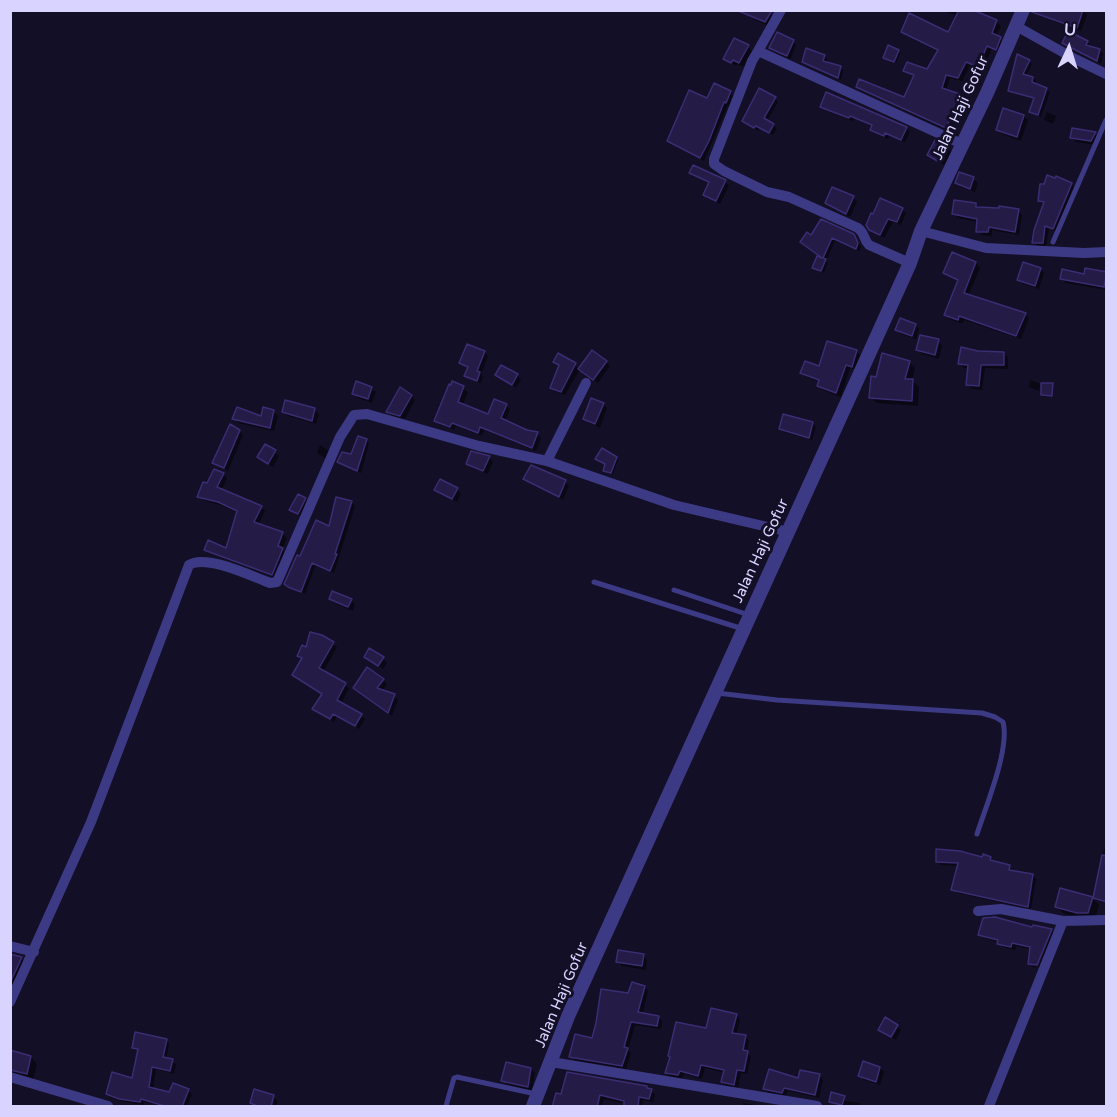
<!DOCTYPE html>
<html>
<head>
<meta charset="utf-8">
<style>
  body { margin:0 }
  #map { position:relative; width:1117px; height:1117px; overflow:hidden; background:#130f26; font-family:"Varela Round",sans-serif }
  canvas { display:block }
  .frame { position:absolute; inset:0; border:12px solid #d9d4ff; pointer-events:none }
  .north { position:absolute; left:1039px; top:18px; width:60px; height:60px; -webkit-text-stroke:4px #130f26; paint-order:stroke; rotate:4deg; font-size:16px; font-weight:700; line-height:24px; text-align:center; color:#d9d4ff }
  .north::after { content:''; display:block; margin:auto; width:21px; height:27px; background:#d9d4ff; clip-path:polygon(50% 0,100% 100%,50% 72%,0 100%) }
</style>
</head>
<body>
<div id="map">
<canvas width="1117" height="1117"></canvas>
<div class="frame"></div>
<div class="north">U</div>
</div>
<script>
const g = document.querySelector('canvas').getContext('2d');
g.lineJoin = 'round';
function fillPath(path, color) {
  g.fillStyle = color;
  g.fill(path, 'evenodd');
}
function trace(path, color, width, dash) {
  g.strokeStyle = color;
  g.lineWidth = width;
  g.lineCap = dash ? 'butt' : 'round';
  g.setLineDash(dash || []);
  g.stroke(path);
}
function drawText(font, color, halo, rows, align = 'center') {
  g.font = font + ' "Varela Round",sans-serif';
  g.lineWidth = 6;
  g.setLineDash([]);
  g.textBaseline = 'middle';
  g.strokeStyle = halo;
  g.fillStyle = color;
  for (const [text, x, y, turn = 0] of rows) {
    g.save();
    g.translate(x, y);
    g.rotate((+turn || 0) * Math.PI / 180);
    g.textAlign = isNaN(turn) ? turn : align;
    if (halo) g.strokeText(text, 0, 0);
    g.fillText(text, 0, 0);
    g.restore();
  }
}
fillPath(new Path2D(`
  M763,10l12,7 -5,9 -13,-5 -4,-4z
  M940,10h30l27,12 4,4 -5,10 9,7 -5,10 -8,-4 -10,21 -11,-5 -9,16 -12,-3 -4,13 14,5 4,4 -13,32 -89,-41 -4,-4 47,12 10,-23 -10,-6 23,1 11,-19 -32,-16 -5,-4 46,2 10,-18z
  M1083,10l4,5 -6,16 -27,-10 -4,-4z
  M792,40l4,5 -5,14 -16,-7 -4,-4z
  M1087,42l4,4 -1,1 10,3 3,4 -2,10 -37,-21z
  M748,47l4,4 -8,16 -7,-3 -1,2 -11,-8z
  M898,51l2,2 -4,10 -10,-4z
  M824,56l3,3 -1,5 15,4 2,2 -2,10 -37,-18z
  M1029,61l3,3 -6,12 7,2 3,3 -1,3 15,8 -9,25 -10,-5 4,-13 -23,-6 -3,-3z
  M730,92l4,4 -4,10 -2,-1 -24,56 -31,-16 -4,-4z
  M775,99l3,3 -11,19 10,7 -4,7 -13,-7 -2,3 -14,-10z
  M822,106l84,22 4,4 -5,10 -16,-7 -1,4 -13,-6 -3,-3 1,-3 -18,-8 -2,2 -27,-11z
  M1047,112l9,4 -3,8 -9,-4z
  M1023,116l5,4 -7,21 -19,-7 -5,-4z
  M1095,133l4,4 -3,8 -20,-3 -4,-4z
  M936,142l16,9 -8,14 -15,-10z
  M691,172l34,10 4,4 -9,18 -15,-10 5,-10z
  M960,174l13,5 5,4 -3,9 -14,-5 -5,-4z
  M1071,184l4,4 -18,44 -8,-3 -3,18 -9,-1 -4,-4 11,-37 -5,-4z
  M853,197l4,5 -7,15 -23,-14z
  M975,204l4,4 39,3 4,4 -3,20 -27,-5v6l-10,-1 -4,-4v-9l-20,-4 -4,-4z
  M902,209l4,4 -5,12 -8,-3 -9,16 -14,-9z
  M855,237l6,10 -2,4 -24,-10 -9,20 2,2 -4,10 -10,-6 11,-8 -20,-14 7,-7z
  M953,254l23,9 4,5 -12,28 57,18 4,4 -8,21 -57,-19 -2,4 -12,-5 -4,-4 12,-34 -13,-8z
  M1040,269l4,4 -5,16 -16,-5 -4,-5z
  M1106,274v16l-40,-7 -5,-5z
  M915,325l4,4 -3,10 -15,-5 -4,-4z
  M938,341l4,4 -3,14 -17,-5 -4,-4z
  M856,351l4,4 -4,15 -6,-2 -9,29 -18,-7 -5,-4 2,-4 -14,-5 -4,-5 18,-4z
  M484,352l4,4 -7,18 2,3 -2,6 -11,-4 -4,-3 3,-8 -8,-5z
  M978,353h26l4,5v11l-23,-1 -3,22 -10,-1 -4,-4 1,-17h-5l-5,-5z
  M559,355l21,14 26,-7 4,4 -12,17 -18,-14 -15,26 -9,-3 -4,-4 8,-22 -5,-4z
  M909,362l6,6 -3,12 7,7 -1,19 -41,-3 -6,-6 6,-19z
  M497,375h20l4,5 -5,8z
  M1030,380l11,4 -2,7 -10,-4z
  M453,383l15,9 -5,12 26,12 17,-11 4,4 -5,13 32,12 4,4 -5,13 -52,-21 -2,6 -26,-10 -2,4 -14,-5 -4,-4z
  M1052,385l2,2 -1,10h-9l-2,-2z
  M371,388l5,4 -4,11 -14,-5 -4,-4z
  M411,396l4,4 -10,19 -13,-4 -4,-4z
  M603,404l4,4 -7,20 -11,-5 -4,-4z
  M314,410l5,4 -3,10 -28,-8 -5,-4z
  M273,412l5,4 -4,15 -36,-8 -4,-5h28z
  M812,423l4,4 -4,13 -28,-8 -4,-4z
  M239,431l4,4 -15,36 -14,-9z
  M366,440l3,4 -8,29 -22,-11 13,-6z
  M320,445l11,7 -3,8 -11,-7z
  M275,452l4,4 -6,11 -14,-10z
  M489,457l4,5 -5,12 -16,-6 -5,-5z
  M616,459l2,1 -5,14 -7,-2 -2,-2 2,-5z
  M223,474l4,4 -5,12 39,17 4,4 -7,14 24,8 5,5 -5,12 5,4 -11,24 -66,-25 -4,-4 21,1 11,-37 -15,-7 -20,-6 -4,-4 9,-11z
  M525,479l40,3 4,4 -6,14 -34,-17z
  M457,489l4,4 -4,9 -21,-12z
  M305,499l4,4 -6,15 -12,-8z
  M351,502l4,4 -21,67 -19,-7 -10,28 -15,-7 10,-29 30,-30z
  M330,599l21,1 4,4 -2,7 -18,-8z
  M321,636l16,11 -14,25 26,16 -8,16 24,15 -6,10 -22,-12 -3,5 -20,-13 9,-15 -24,-38z
  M366,657l17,1 4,5 -4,6z
  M383,680l4,4 -5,7 12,5 4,4 -6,16 -33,-24z
  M1106,843v60l-12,-3 6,-29 -2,-2z
  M991,858l4,5 14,3 3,6 20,3 4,4 -5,30 -74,-16 -4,-4 6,-23 -18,-1 -4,-4z
  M1092,898l7,7 -4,14h-11l-20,-5 -7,-7z
  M1034,929l18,2h-3l-14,37 -6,-5 2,-14 -15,-3 -1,4 -12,-3 -4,-5 -15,-4 -4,-4z
  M1052,932l3,2 -14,34h-3z
  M10,955l11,3 4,4 -15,32z
  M643,956l4,4 -1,10 -24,-4 -4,-5z
  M644,987l4,4 -6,24 16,2 4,4 -1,8 -26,-4 -7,25 3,3 -5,16 -51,-9 -4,-4 22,-16 36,-46z
  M736,1015l4,4 -4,16 9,2 4,3 -2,13 4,4 -4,17 -6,-1 -3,15 -12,-2 -4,-4 3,-9 -20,-5 -3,11 -18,-5 -2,5 -12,-2 -4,-4 41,-43z
  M897,1026l4,4 -5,10 -16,-10z
  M166,1040l3,4 -3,15 10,5 -2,10 -18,-5 -3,20 17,5 18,-4 4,4 -5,12h-26l-17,-4 -1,3 -19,-3 -13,-4 -4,-4 26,-14 6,-29 -5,-4z
  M10,1052l21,5 6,7 -4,16 -23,-2z
  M880,1068l4,4 -4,13 -16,-5 -4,-4z
  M531,1069l4,4 -3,18 -25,-7 -4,-4z
  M819,1076l4,4 -4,18 -31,-7 -2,5 -17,-3 -4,-4z
  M651,1090l4,5 -2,7 -10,-2 -1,6h-17l1,-2 -22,-5 -2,7h-32l-8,-10z
  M255,1091l18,6 5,4 -2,5h-26z
  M844,1097l1,4 15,2 1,3h-16l-14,-4z
  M743,1103l19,3h-19z`), '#0007');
const building = new Path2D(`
  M736,10h32l3,2 -6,10z
  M959,10h14l24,10 -5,13 9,4 -5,13 -9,-4 -9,21 -12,-5 -8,16 -12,-3 -4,13 18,6 -4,14 -10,20 -90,-41 3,-8 45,18 10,-22 -11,-4 4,-9 20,7 11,-19 -37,-18 8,-19 39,19z
  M1032,10h51l-6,18 -45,-16z
  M1068,31l20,10 -2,4 14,4 -3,12 -35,-18z
  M777,32l17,8 -7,16 -18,-8z
  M734,38l15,7 -10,18 -6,-3 -2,3 -8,-4z
  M888,45l11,5 -5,12 -11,-4z
  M806,48l19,7 -2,6 18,5 -3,12 -36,-16z
  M1017,54l13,6 -7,14 10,3 -1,5 15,6 -9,27 -9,-3 5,-14 -26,-7z
  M714,83l17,8 -5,12 -2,-1 -15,39 -9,17 -33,-17 22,-51 18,8z
  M759,88l17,9 -12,21 10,6 -5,9 -13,-7 -2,2 -12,-7z
  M826,92l81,35 -6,13 -16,-7 -1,3 -14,-6 2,-5 -22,-9 -1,2 -29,-11z
  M1003,108l21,7 -7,22 -21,-7z
  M1072,128l24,4 -5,9 -21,-3z
  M935,140l13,6 -9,16 -12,-7z
  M693,165l33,15 -10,21 -13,-6 6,-13 -20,-9z
  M959,172l15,5 -4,12 -15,-6z
  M1047,175l8,3 1,-2 16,7 -19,46 -8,-3 -2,17h-11l2,-13 10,-28 -6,-1 2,-17h4z
  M832,187l22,9 -8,18 -21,-11z
  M880,198l23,10 -6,14 -9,-3 -8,16 -11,-5 -3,-5 5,-12 2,1z
  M954,200l22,3v4l23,1v-2l20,3 -4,23 -26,-5 -1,5h-12l1,-13 -25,-5z
  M821,219l33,15 4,9 -2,6 -24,-11 -9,20 3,1 -5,12 -9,-3 5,-12 5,2 -22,-16 7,-10 4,3z
  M952,252l24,10 -12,31 62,20 -10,23 -57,-20 -1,4 -14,-5 14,-35 -15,-7z
  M1023,262l18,6 -6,18 -18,-6z
  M1085,268l22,4 -3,15 -44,-8 2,-10 22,5z
  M900,318l16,6 -4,12 -17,-6z
  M920,335l19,4 -4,16 -19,-5z
  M827,341l30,9 -5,17 -6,-2 -10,28 -19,-7 2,-6 -19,-7 5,-12 14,5z
  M467,344l18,7 -8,20 3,1 -3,9 -13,-5 4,-9 -9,-4z
  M961,347l17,4 26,1v13h-23l-2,21 -13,-1 2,-20 -10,-1z
  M592,350l15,11 -14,19 -15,-11z
  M558,353l18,10 -15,29 -11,-4 9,-23 -6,-3z
  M882,353l28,8 -5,18h8l-1,22 -43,-3 2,-22 5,1z
  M501,365l17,9 -6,11 -17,-10z
  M356,381l16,6 -4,12 -16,-5z
  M452,381l12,5 -6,16 30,12 6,-15 13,5 -6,14 26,12 11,2 -6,16 -52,-21 -2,6 -26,-10 -2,4 -16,-6 15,-37 2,1z
  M1041,383h12l-1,13 -11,-1z
  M400,387l12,8 -12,21 -14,-4z
  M591,398l13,5 -9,21 -12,-5z
  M285,400l30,8 -3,13 -30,-9z
  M237,407l24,9 2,-9 11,3 -4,18 -38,-9z
  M783,414l30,8 -4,16 -30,-9z
  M230,424l10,6 -16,38 -12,-5z
  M358,436l9,3 -10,32 -20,-9 5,-10 9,2z
  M265,444l11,6 -8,14 -11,-7z
  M602,448l15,9 -6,16 -8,-2 2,-7 -10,-5z
  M471,451l19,5 -7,15 -17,-7z
  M531,465l35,15 -7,17 -36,-18z
  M214,469l10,4 -7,14 45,19 -8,16 29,10 -5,14 5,2 -11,27 -68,-25 4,-10 18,8 11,-37 -19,-9 -21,-5 6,-15 4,1z
  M440,479l18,9 -6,11 -18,-9z
  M298,494l8,4 -8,16 -9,-4z
  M336,497l16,4 -17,53h2l-7,17 -18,-8 -11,29 -13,-5 -4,-3 13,-29 3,1 16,-36 13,6z
  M332,591l20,8 -4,8 -19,-8z
  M310,632l12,3 12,7 -15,26 27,15 -9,17 25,14 -7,12 -22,-12 -3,5 -18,-10 10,-15 -30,-19 10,-17 -5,-2 5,-11 4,2z
  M369,648l15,9 -6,9 -14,-9z
  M367,667l17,12 -7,9 18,6 -7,19 -35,-25z
  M936,849l24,2 22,6 1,-3 8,3 -1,3 20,5 -1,5 24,4 -5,33 -77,-17 7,-27 -22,-1z
  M1102,855l5,1v46l-14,-4z
  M1060,888l33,9 -5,16h-11l-22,-6z
  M995,917l37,10 1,-2 19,4 -15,36 -9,-1 2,-17 -18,-4 -1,4 -14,-3 1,-4 -20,-5 5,-17z
  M618,950l26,4 -2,12 -26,-4z
  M10,954l12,3 -12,26z
  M632,982l13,4 -7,26 21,4 -2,10 -26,-4 -7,25 4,1 -6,18 -53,-9 6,-23 17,4 4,-15 5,-34 27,4z
  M711,1008l26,6 -5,19 14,2 -3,15 5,1 -4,20 -7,-1 -3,15 -13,-3 3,-12 -23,-5 -3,11 -18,-5 -2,4 -13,-2 5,-16 -2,-1 8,-34 30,6z
  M885,1017l13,8 -7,12 -13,-7z
  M135,1032l32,7 -4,18 10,2 -3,12 -18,-4 -3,20 20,5 4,-9 16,6 -7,18h-14l-27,-8 -1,3 -21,-3 -13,-5 6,-22 20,6 6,-29 -6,-1z
  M10,1050l21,6 -4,18 -17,-4z
  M863,1061l17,6 -4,15 -18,-6z
  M506,1062l25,6 -3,19 -27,-6z
  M769,1069l29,9 2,-8 20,4 -5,21 -31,-7 -2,5 -19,-4z
  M567,1072l80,14v2l5,1 -3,10 -10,-2 -1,10h-14v-6l-24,-6 -3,12h-45l4,-14 5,1z
  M254,1089l20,6 -3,12h-11l-10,-4z
  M831,1092l14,4 -3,9 -13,-3z`);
fillPath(building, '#241b47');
trace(building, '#3b2d73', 1.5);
trace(new Path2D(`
  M1053,242l53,-122
  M594,582l149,47
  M674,590l75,25
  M717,693l60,7 205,13 13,4 8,5c7,27 -17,84 -26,112
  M446,1106l8,-28 3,-1 79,17`), '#3d3a85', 5);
trace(new Path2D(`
  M1016,26l59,33 31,15
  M758,51l23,-41
  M921,231l65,17 98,5 22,-1
  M910,263l-41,-18c-6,-6 -4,-12 -11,-17l-69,-31 -22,-5 -43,-21 -10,-7v-5l38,-98 6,-10 204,93
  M547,461l39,-78
  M978,911l23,-2 62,12 43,-1
  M10,946l24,6
  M10,1002l81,-180 98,-257c17,-11 62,11 81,18l7,-1 63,-145 14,-22 13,-1 112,32 68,15 127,44 115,27
  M551,1062l266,44
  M10,1077l98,29
  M989,1106l74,-185`), '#3d3a85', 10);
trace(new Path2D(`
  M533,1106l36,-92 294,-647 47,-104 11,-32 66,-138 36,-83`), '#3d3a85', 14);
drawText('15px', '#d9d4ff', '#130f26', [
  ["Jalan Haji Gofur",961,108,-65],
  ["Jalan Haji Gofur",761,551,-65],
  ["Jalan Haji Gofur",562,995,-67]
]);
</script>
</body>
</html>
